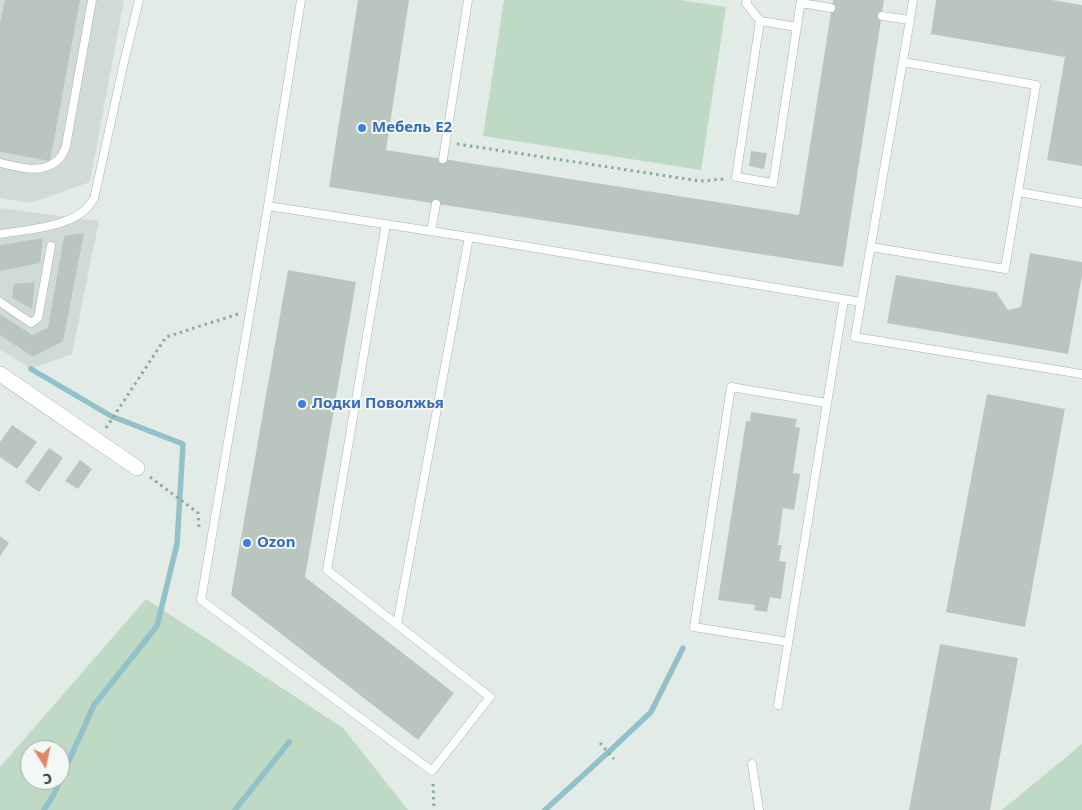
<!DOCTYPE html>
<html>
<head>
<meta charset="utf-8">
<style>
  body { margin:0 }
  #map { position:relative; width:1082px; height:810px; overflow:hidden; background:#e3ebe7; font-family:"Noto Sans",sans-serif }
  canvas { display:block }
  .north { position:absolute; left:20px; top:740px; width:50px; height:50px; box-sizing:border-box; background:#f3f8f5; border:1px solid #a1aca8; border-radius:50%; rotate:170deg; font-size:14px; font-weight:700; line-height:20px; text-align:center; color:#253a34 }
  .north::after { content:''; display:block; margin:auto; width:18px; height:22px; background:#e38569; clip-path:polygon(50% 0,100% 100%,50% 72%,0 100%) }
</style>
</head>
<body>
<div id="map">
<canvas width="1082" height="810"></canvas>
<div class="north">С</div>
</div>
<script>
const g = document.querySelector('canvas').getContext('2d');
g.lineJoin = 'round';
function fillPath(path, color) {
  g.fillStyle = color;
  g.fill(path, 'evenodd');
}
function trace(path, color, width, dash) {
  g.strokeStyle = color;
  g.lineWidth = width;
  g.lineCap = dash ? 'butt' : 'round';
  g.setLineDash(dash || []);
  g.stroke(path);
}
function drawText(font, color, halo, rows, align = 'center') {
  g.font = font + ' "Noto Sans",sans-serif';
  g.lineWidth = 4;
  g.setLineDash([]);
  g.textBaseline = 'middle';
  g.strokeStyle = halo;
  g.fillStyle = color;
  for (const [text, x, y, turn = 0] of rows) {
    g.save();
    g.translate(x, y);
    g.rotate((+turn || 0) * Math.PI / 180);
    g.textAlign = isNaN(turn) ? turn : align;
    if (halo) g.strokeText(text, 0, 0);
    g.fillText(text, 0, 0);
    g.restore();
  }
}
fillPath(new Path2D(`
  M0,0h124l-34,182 -60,21 -30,-5z
  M0,208l99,13 -27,133 -41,15 -31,-20z`), '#d1dbd6');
fillPath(new Path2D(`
  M504,0h177l45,7 -25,163 -218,-34z
  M146,599l197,129 65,82h-408v-43zM30,750h30v30h-30z
  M1082,744v66h-80z`), '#bedac5');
trace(new Path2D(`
  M31,369l80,47 72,28 -6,100 -20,82 -63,79 -40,89 -10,16
  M235,810l54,-68
  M545,810l69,-63 37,-35 32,-64`), '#91c2ca', 5.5);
fillPath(new Path2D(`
  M5,0h75l-30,161 -50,-9v-128z
  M358,0h51l-23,150 413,65 34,-215h51l-41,267 -514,-80z
  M936,0h116l30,5v161l-35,-6 18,-103 -134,-23z
  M751,151l16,2 -3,16 -15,-3z
  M84,233l-21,108 -30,16 -33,-22v-21l32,21 16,-7 16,-92z
  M43,238l-3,25 -40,8v-26z
  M1030,253l52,9v13l-14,79 -181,-31 9,-48 100,17 12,18 13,-3z
  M288,270l68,12 -51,295 149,116 -36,47 -187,-145z
  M35,282l-3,27 -20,-11 2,-14z
  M987,394l78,15 -40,218 -79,-15z
  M751,412l46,7 -2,8 5,1 -7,45 7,1 -6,36 -11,-2 -5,37h4l-3,16 7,1 -5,37 -11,-2 -3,15 -13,-2 1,-5 -37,-5 28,-179h4z
  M12,425l25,17 -20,27 -17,-12v-15z
  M49,448l14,10 -24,34 -14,-10z
  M80,460l12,9 -14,20 -13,-8z
  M0,536l9,7 -9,13z
  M940,644l78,14 -28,152h-81z`), '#b9c6c0');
const service = new Path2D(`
  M301,0l-33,206 201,31 392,65 49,-282
  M747,0l-1,3 14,18 -24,156 37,6 28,-183
  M801,3l30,5
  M882,16l28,4 3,-20
  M760,21l37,6
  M443,159l25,-159
  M0,163c19,4 42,12 58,-3 4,-3 6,-9 8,-14l26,-146
  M1018,192l64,11
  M268,206l-67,394 231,171 58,-74 -163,-127 59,-346
  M431,231l5,-27
  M0,234c25,-4 69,-7 87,-26 2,-2 4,-6 7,-9l30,-137 15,-62
  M871,247l134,22 31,-184 -133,-23
  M0,302l31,21 7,-5 13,-72
  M861,302l-6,35 227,37
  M397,624l72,-387
  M788,642l-94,-15 37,-240 96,16
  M778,705l66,-406
  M752,764l7,46`);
const minor = new Path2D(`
  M0,374l137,94`);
trace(service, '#a6b2ae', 9);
trace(minor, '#a6b2ae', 16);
trace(new Path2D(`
  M457,144l243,37 25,-2
  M106,428l60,-91 72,-23
  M150,477l48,36 1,14
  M600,743l14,16
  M433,784l1,26`), '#87ab9f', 3, [2.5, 4]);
trace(service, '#fff', 8);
trace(minor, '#fff', 15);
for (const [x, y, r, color] of [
  [362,128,5,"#3f7fe0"],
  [302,404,5,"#3f7fe0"],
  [247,543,5,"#3f7fe0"]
]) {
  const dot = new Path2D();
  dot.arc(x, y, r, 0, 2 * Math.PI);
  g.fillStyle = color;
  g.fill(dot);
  trace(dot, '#f3f8f5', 2);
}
drawText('bold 15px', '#366cbe', '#f3f8f5', [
  ["Мебель Е2",372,128],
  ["Лодки Поволжья",312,404],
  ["Ozon",257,543]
], 'left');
</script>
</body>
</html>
